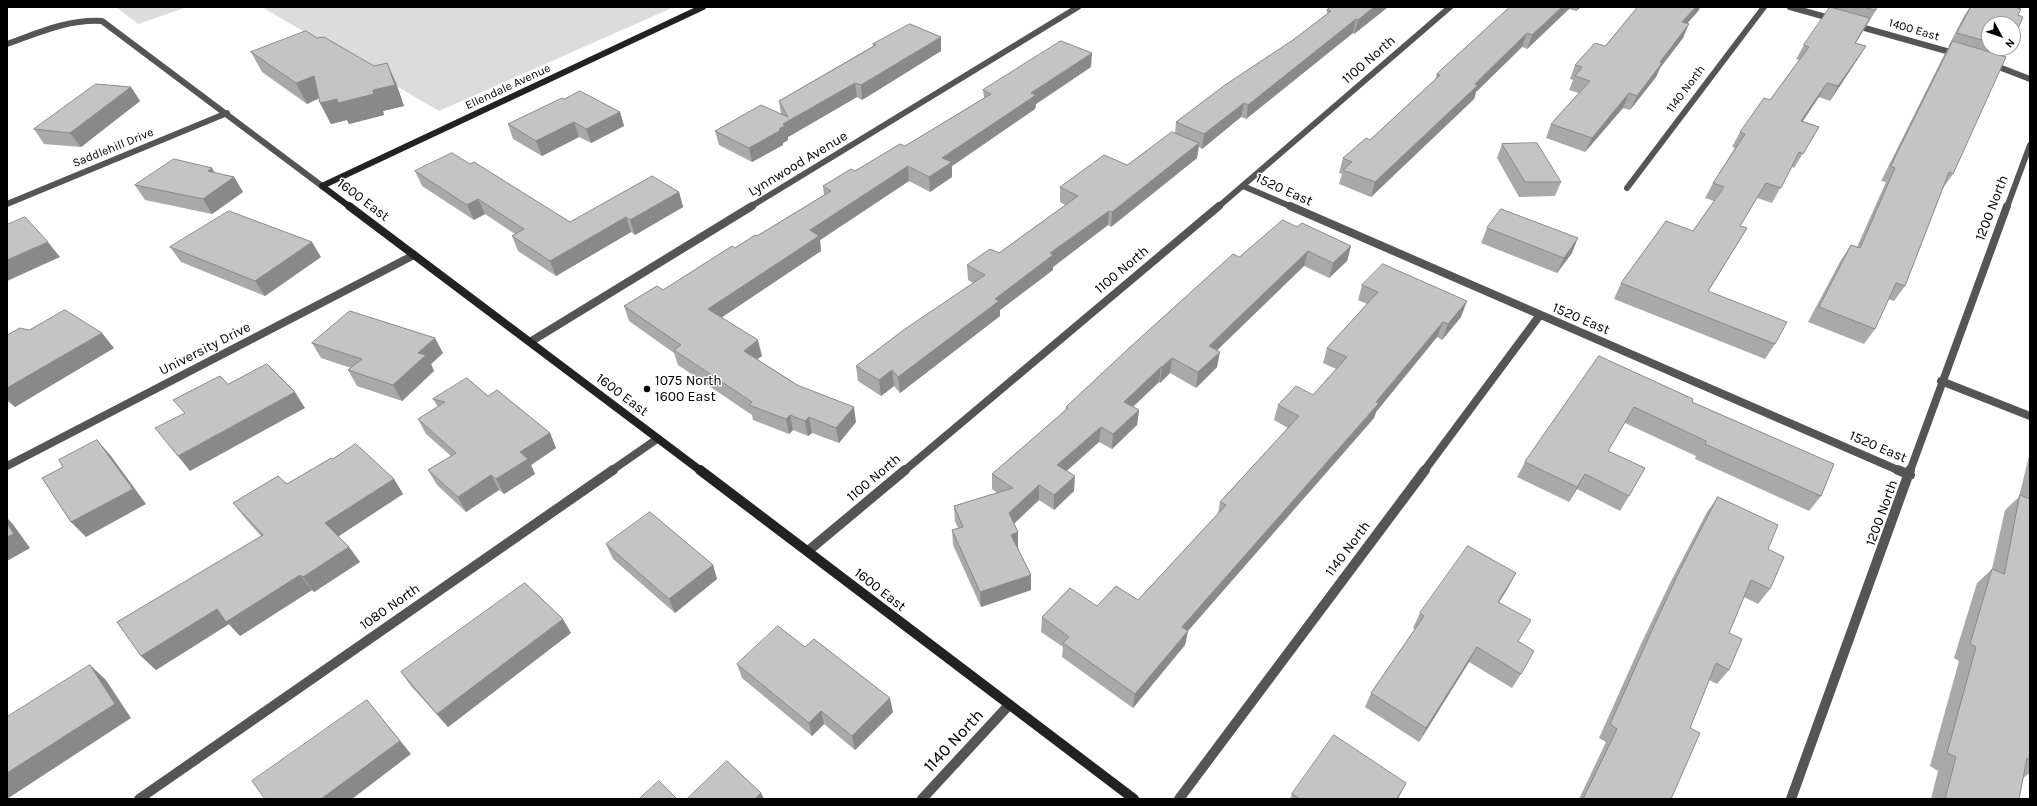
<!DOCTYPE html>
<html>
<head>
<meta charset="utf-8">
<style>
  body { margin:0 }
  #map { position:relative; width:2037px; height:806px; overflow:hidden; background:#fff; font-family:Karla,sans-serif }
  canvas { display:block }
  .frame { position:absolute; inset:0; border:8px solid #000; pointer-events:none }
  .north { position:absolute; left:1981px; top:16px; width:40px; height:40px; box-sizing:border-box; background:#fff; border:1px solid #999; border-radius:50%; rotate:130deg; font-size:11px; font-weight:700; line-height:16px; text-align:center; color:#000 }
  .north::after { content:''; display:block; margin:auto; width:14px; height:18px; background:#000; clip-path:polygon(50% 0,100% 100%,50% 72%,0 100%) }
</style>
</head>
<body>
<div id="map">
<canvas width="2037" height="806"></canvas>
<div class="frame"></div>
<div class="north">N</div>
</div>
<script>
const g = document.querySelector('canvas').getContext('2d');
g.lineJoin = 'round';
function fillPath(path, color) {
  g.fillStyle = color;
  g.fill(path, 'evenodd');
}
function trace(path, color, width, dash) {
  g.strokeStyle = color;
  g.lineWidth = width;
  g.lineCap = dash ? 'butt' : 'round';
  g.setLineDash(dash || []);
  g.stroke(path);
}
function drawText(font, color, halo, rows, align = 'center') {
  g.font = font + ' Karla,sans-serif';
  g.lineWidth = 3;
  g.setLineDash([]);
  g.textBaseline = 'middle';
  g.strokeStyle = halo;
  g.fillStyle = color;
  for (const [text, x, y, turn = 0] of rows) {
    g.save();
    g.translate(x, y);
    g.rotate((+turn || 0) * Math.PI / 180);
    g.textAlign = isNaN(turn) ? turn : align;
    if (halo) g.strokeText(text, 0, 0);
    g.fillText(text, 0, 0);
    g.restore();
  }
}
fillPath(new Path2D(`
  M116,7h71l-49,17z
  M262,7h412l-235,104z`), '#dcdcdc');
trace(new Path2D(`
  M1790,7l43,12
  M1854,25l103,29
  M7,44c31,-11 61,-25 95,-23l220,165
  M1991,64l39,15
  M1243,186l49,21
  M1627,188l137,-181
  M7,204l220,-91
  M750,207l328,-200
  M1218,207l232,-200
  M2007,207l23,-62`), '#555', 6);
trace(new Path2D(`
  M1290,206l610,265
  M530,342l222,-136
  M1941,381l89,35
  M7,466l407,-211
  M611,471l46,-32
  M904,471l315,-265
  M1424,471l116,-156
  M1910,471l97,-265`), '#555', 8);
trace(new Path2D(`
  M1898,470l12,5
  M808,551l97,-81
  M139,799l474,-329
  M922,799l87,-94
  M1179,799l246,-329
  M1791,799l119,-329`), '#555', 10);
trace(new Path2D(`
  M350,207l-28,-21 381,-179`), '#222', 6);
trace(new Path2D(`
  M349,206l352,265`), '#222', 8);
trace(new Path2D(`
  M700,470l434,329`), '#222', 10);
fillPath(new Path2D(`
  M1388,7l-34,27 -1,-1 -107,86 -5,-2 -39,32 -3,-2 -2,11 -86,69 -3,-2 -55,42v3l-53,40v6l-100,77 -6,-7 -13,10 -23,-15 -2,-15 117,-83 -5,-3 -1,-15 32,-12 66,-48 -5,-3v-15l67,-22 48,-32 1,-11 117,-82 34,-26v-4z
  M1510,7h71l-5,4 -7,-2 -42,40 -5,-2 -46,45 -2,7 -103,98 -32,-13 3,-10 -3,-1 4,-15 27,-18 65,-60 2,-6z
  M1638,7h62l-1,3 -12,14 -4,14 -23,30 -4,9 -26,33 -7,-2 -38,44 -39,-14 5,-14 28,-31 -10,-3 4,-10 -3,-1 5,-14 30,-19z
  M1832,7h46l-22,36 10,3 -9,14 -27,41 -11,-4 -17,24 17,6 -25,41 -2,-1 -20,36 -15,-5 -17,28 7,2 -39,64 67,52 -10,15 -151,-60 7,-16 72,-52 21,-30 -9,-3 8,-15 22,-35 -3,-1 8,-15 30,-32 29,-40 -3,-1 8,-14z
  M1970,7h44l-25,17v24h21l-6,8 -51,118 -10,14 -38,98 -11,15 -6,-2 -13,30 -11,15 -56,-22 33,-62 10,-15 6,2 29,-65 -5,-1 63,-126 5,-8h-1l16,-31z
  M317,38l57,28 13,-3 9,20 8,23 -21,5 1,4 -35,9 -2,-4 -16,4 -11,-21 -1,-5 -12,6 -45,-32 -11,-20z
  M873,44l68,7 -79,49 -5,-3 -69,40v3l-5,3v2l-31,17 -33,-17 -4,-14 66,-17 -2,-13 94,-55z
  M1091,67l-55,37 -1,5 -83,57v11l-22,15 -21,-11 -89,59 1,11 -100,66 41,39 -5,3 99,63 -17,21 -27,-10 -4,3 -15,-6 -4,4 -36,-14 -1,-5 -74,-50 -4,-12 -45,-32 -5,-15 39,-16 72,-42 22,-12 67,-41 -1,-9 82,-40 79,-48 -1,-8z
  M131,87l9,14 -59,46 -37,-3 -10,-15z
  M564,99l56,13 4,14 -33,17 -12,-6 -37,19 -29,-17 -5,-15z
  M1502,144l59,38 -6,14 -36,1 -22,-39z
  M212,168l2,5 20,4 9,15 -31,22 -67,-14 -10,-15z
  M415,171l155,51 109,-30 4,15 -48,28 -4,-3 -75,44 -38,-25 -6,-15 3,-2 -30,-20 -11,6 -52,-34z
  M1297,227l54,19 -4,15 -18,17 -25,-12 -87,84v17l-21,21 -26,-15 -10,10 -1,-1 -26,25 6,3 -2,15 -25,24 -13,-7 -32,29 7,20 -20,19 -15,-10 -25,24 4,23h-1l14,28v15l-50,17 -28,-62 -1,-15 6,-2 -3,-7 -1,-15 43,-13 -5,-4v-15l74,-64v-3l173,-150z
  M1487,228l85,25 -15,20 -76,-30z
  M170,247l151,10 -56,39 -84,-34z
  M1362,285l99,32 -19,23 -5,-3 -61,75 -2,6 -186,213 -3,14 -52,63 -71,-51 1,-10 -22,-15 1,-15 55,-11 41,-6 80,-86 2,-12 68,-74 -14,-8 4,-15 35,-10 23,-26 -13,-6 4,-15 40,-44 -9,-4z
  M7,335l107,13 -99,59 -8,-6z
  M312,343l131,10 -12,11 3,7 -32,30 -45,-15 -9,-16 3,-2 -30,-10z
  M1599,356l93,46 129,94 -12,15 -114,-52 1,-3 -71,-33 -17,28 21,45 -9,15 -43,-22 -8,13 -52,-25 8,-15z
  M488,396l62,37 6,15 -25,17 4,9 -31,20 -5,-4 -33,22 -29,-27 -9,-15 23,-14 -25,-22 -8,-15 20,-12 -5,-8z
  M2030,452v321l-7,5 -4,21h-88l7,-28 -8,-5 29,-105 -5,-3 23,-75 15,-14 13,-59 14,-13z
  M332,459l62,20 9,15 -65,42 11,11 11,15 -46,30 -2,-2 -72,46 -11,-12 -73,46 -15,-14 120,-120 -16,-18 -12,-15 54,-19z
  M1718,497l50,52 2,40 -12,15 -14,-7 -15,36v37l-12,14 -8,-4 -19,48 -19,71h-92l27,-57 -7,-4 42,-94 28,-59 38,-73z
  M606,544l107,21 4,14 -42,34 -62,-54z
  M1508,588l-9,14 19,40 3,32 -9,14 -43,-26 -50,80 -54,-35 6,-14 44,-64 -2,-1 7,-15z
  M571,633l-123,94 -37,-41 -10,-14z
  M805,647l88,65 -38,38 -31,-26 -12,12 -70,-58 -5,-14z
  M1406,783l-8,16h-108l2,-5z`), '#a9a9a9');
fillPath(new Path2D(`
  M1374,7h14l-34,27 4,-14z
  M1562,7h8l-1,2 -42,40 5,-14z
  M1578,7h3l-5,4z
  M1696,7h4l-1,3 -23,26 6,-14z
  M1356,19l-3,14 -107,86 2,-14z
  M1689,24l-6,14 -23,30 -4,9 -26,33 7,-14 23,-34z
  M1527,33l-5,14 -46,45 -2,7 -103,98 4,-15z
  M941,37v14l-79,49 -1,-15z
  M1866,46l-9,14 -27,41 8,-15z
  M1092,53l-1,14 -55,37 -1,5 -83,57v11l-22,15 -1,-15 13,-19 89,-65z
  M387,63l9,20 8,23 -21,5 1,4 -35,9 -2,-4 -16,4 -11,-21 53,-13z
  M314,76l10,20 -17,8 -11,-21z
  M855,83l2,14 -69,40v3l-5,3v2l-31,17 -3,-14 30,-19 4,-5z
  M1827,83l-8,14 -26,39 8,-15z
  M131,87l9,14 -59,46 -11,-14z
  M1629,93l-6,15 -38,44 7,-14z
  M1244,103l-3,14 -39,32 2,-15z
  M620,112l4,14 -33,17 -5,-14z
  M574,122l5,15 -37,19 -6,-15z
  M1199,143l-2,15 -86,69 1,-15z
  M908,166l1,15 -89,59 1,11 -109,73 -4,-15 102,-79z
  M212,168l9,15 -13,-12z
  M234,177l9,15 -31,22 -9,-15z
  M679,192l4,15 -48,28 -5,-15z
  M478,199l7,15 -11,6 -7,-15z
  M1109,211l-1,14 -55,42v3l-53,40v6l-100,77 -2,-16 152,-124z
  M626,217l5,15 -75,44 -6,-15z
  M1747,228l-9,15 -39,63 9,-15z
  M1578,238l-6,15 -15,20 7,-15z
  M48,242l12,15 -53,24v-21z
  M312,242l9,15 -56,39 -10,-15z
  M1351,246l-4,15 -18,17 4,-15z
  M1308,251l-4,15 -98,95 3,-15z
  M1467,301l-6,16 -19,23 6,-16z
  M1443,322l-6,15 -61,75 -2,6 -195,223 3,-14 194,-225z
  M102,333l12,15 -99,59 -8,-9v-10z
  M435,338l8,15 -12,11 3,7 -32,30 -9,-16 25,-32z
  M758,340l4,16 -15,10 -3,-15z
  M1220,352l-3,15 -21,21 2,-16z
  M1172,358l-2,15 -10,10 2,-16z
  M1161,367l-2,15 -37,35 2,-15z
  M892,370l2,16 -13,10 -2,-16z
  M295,392l10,16 -115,63 -12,-15z
  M854,407l2,15 -17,21 -3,-15z
  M1139,410l-2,15 -25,24 1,-15z
  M790,415l3,15 -4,4 -3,-15z
  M809,417l3,16 -4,3 -3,-15z
  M1101,427l-2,15 -43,38 1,-15z
  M550,433l6,15 -25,17 4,9 -31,20 -8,-15 24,-27z
  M97,440l14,16 35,48 -60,33 -15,-15z
  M1585,474l-8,15 -8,13 8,-15z
  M491,475l8,15 -33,22 -8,-15z
  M1075,476l-1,15 -20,19v-15z
  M394,479l9,15 -67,44 -11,-15z
  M1039,485v15l-30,28v-15z
  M7,518l5,5 18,25 -23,13z
  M1018,532v15l-7,2v-14z
  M349,547l11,15 -46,30 -11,-15z
  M713,565l4,14 -42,34 -6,-14z
  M1516,573l-8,15 -18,28 8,-14z
  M300,575l12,15 -72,46 -11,-12 -73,46 -15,-14 76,-47z
  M1031,575v15l-50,17 -1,-15z
  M563,619l8,14 -123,94 -11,-13z
  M1188,631l-3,14 -52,63 2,-14z
  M1477,647l-8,15 -50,80 7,-14z
  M90,665l16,15 25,38 -124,81v-26z
  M890,698l3,14 -38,38 -3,-14z
  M367,700l44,54 -59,45h-31z
  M821,711l3,13 -12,12 -3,-13z
  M761,793l3,6h-9z`), '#898989');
const building = new Path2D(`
  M1331,7h43l-16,13 -2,-1 -108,86 -4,-2 -40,31 -28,-12 49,-37 68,-45 38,-29 -4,-1z
  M1510,7h52l-30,28 -5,-2 -52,51 3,1 -103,97 -32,-12 9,-8 -9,-4 23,-20 4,2 70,-65 -3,-1z
  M1638,7h58l-14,15 7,2 -29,38 2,1 -25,33 -8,-3 -37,45 -41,-14 39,-43 -15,-5 7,-9 -7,-2 20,-22 10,3z
  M1830,7l40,11 -15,25 11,3 -28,40 -11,-3 -26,38 18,6 -16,27 -4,-2 -18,36 -15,-5 -26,43 7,2 -39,63 79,31 -12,22 -154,-61 45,-62 27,10 31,-44 -11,-4 32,-49 -5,-2 24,-34 6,2 39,-53 -5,-2z
  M1864,7h13l-2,3z
  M1971,7h43l7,2 -3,6 5,2 -10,23v-16h-24v18l-32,-9z
  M910,24l31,13 -80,48 -6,-2 -72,41 3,1 -7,4 2,1 -32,18 -34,-17 46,-26 27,12 -9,-16 97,-56 -3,-1z
  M306,31l11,7 7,-1 50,29 13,-3 8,22 -22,5 1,4 -36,9 -1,-4 -17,4 -6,-27 -18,7 -45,-31z
  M1061,41l31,12 -61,40 5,2 -94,63 10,4 -23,15 -21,-11 -98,64 9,6 -111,73 50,31 -14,11 53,34 57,22 -18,21 -27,-11 -4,4 -15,-6 -4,4 -37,-14 3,-3 -78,-52 7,-5 -57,-39 33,-20 6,4 69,-44 3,2 20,-13 2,1 74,-45 -8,-5 28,-17 4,2 45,-27 5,2 86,-52 -8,-4z
  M1953,41l53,16 -53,117 -4,-2 -44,114 -9,-3 -21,46 -56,-22 32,-62 9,3 35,-80 -4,-2z
  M96,84l35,3 -61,46 -36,-4z
  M580,91l40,21 -34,17 -12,-7 -38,19 -28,-17 54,-26 2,1z
  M1172,132l27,11 -87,69 -3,-1 -59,42 3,2 -58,44 4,2 -101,76 -6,-7 -13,10 -23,-14 49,-37 80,-54 -18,-10 23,-16 9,4 79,-57 -18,-9 44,-32 23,10z
  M1537,143l24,39h-36l-23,-38z
  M452,153l18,11 4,-2 96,60 82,-46 27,16 -49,28 -4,-3 -76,44 -38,-25 12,-7 -46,-30 -11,6 -52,-34z
  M174,159l38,9 -4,3 26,6 -31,22 -68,-14z
  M1501,209l77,29 -14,20 -77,-30z
  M229,211l83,31 -57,39 -85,-34z
  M25,217l23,25 -41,18v-35z
  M1283,220l14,7 5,-4 49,23 -18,17 -25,-12 -99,95 11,6 -22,20 -26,-14 -10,9h-1l-37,35 15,8 -26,24 -12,-7 -44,38 18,11 -21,19 -15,-10 -30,28 9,19 -7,3 20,40 -51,17 -28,-62 11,-3 -9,-21 59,-18 -21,-14 76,-66 -2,-1 62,-58 105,-95 6,3z
  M1383,264l84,37 -19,23 -5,-2 -67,80 3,1 -197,224 6,4 -53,63 -72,-51 6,-6 -27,-20 28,-29 27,18 19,-20 22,14 88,-95 -6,-3 79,-86 -21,-11 18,-19 17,9 34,-38 -20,-9 51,-56 -16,-7z
  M65,310l37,23 -95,55v-53l13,-7 9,2z
  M350,311l85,27 -17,15 8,2 -33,30 -45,-15 14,-11 -50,-16z
  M1599,356l94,43 -1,3 142,62 -13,32 -116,-52 1,-3 -72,-34 -26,44 37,17 -16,28 -44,-22 -8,13 -52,-25z
  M267,364l28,28 -117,64 -23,-28 30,-15 -12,-13 47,-24 8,8z
  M467,378l21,18 9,-6 53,43 -30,19 8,7 -32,20 -5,-4 -33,22 -30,-27 28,-17 -38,-34 27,-17 -12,-3z
  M97,440l36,49 -62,33 -29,-44 21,-11 -4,-7z
  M356,444l38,35 -69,44 24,24 -46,30 -3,-2 -74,47 -9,-13 -76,47 -24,-34 146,-87 -30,-32 45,-27 9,8 44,-26 1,1z
  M2020,495l10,4v-2v263l-3,-2 -8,41h-74l11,-42 -9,-4 29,-106 -6,-3 22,-75 12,5z
  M1718,497l60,28 -10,24 16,8 -14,32 -19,-9 -22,53 13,6 -13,31 -13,-7 -26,65 10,5 -29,66h-88l34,-70 -7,-5 42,-94 28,-60z
  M650,512l63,53 -44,34 -63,-55z
  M7,523l7,11 -7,3z
  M1468,546l48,27 -18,29 33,18 -13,21 16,10 -13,23 -44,-27 -51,81 -55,-35 53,-77 -4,-3z
  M525,583l38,36 -126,95 -36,-42z
  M778,626l27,21 9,-8 76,59 -38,38 -31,-25 -12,12 -72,-59z
  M90,665l25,39 -108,69v-56z
  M367,700l33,41 -79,58h-56l-13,-18z
  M1334,735l72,48 -9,16h-97l-8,-5z
  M727,761l34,32 -6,6h-68z
  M659,781l18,18h-38z`);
fillPath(building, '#c4c4c4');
trace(building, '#898989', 1);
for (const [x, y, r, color] of [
  [647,389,4,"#000"]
]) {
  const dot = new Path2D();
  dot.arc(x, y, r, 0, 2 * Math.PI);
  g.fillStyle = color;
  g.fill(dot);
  trace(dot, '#fff', 1.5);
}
drawText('12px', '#000', '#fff', [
  ["1400 East",1914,30,16],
  ["Ellendale Avenue",508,87,-25],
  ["1140 North",1686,89,-53],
  ["Saddlehill Drive",113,148,-22]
]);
drawText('14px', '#000', '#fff', [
  ["1100 North",1369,60,-41],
  ["Lynnwood Avenue",798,164,-31],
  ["1520 East",1284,190,24],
  ["1600 East",363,200,37],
  ["1200 North",1992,208,-69],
  ["1100 North",1122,270,-40],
  ["1520 East",1581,319,23],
  ["University Drive",205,349,-27],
  ["1600 East",622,395,37],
  ["1520 East",1878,447,23],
  ["1100 North",874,478,-40],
  ["1200 North",1882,513,-70],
  ["1140 North",1348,549,-53],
  ["1600 East",880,590,38],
  ["1080 North",390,607,-35]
]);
drawText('14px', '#000', '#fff', [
  ["1075 North",655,381],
  ["1600 East",655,397]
], 'left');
drawText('17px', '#000', '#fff', [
  ["1140 North",954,741,-47]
]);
</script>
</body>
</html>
